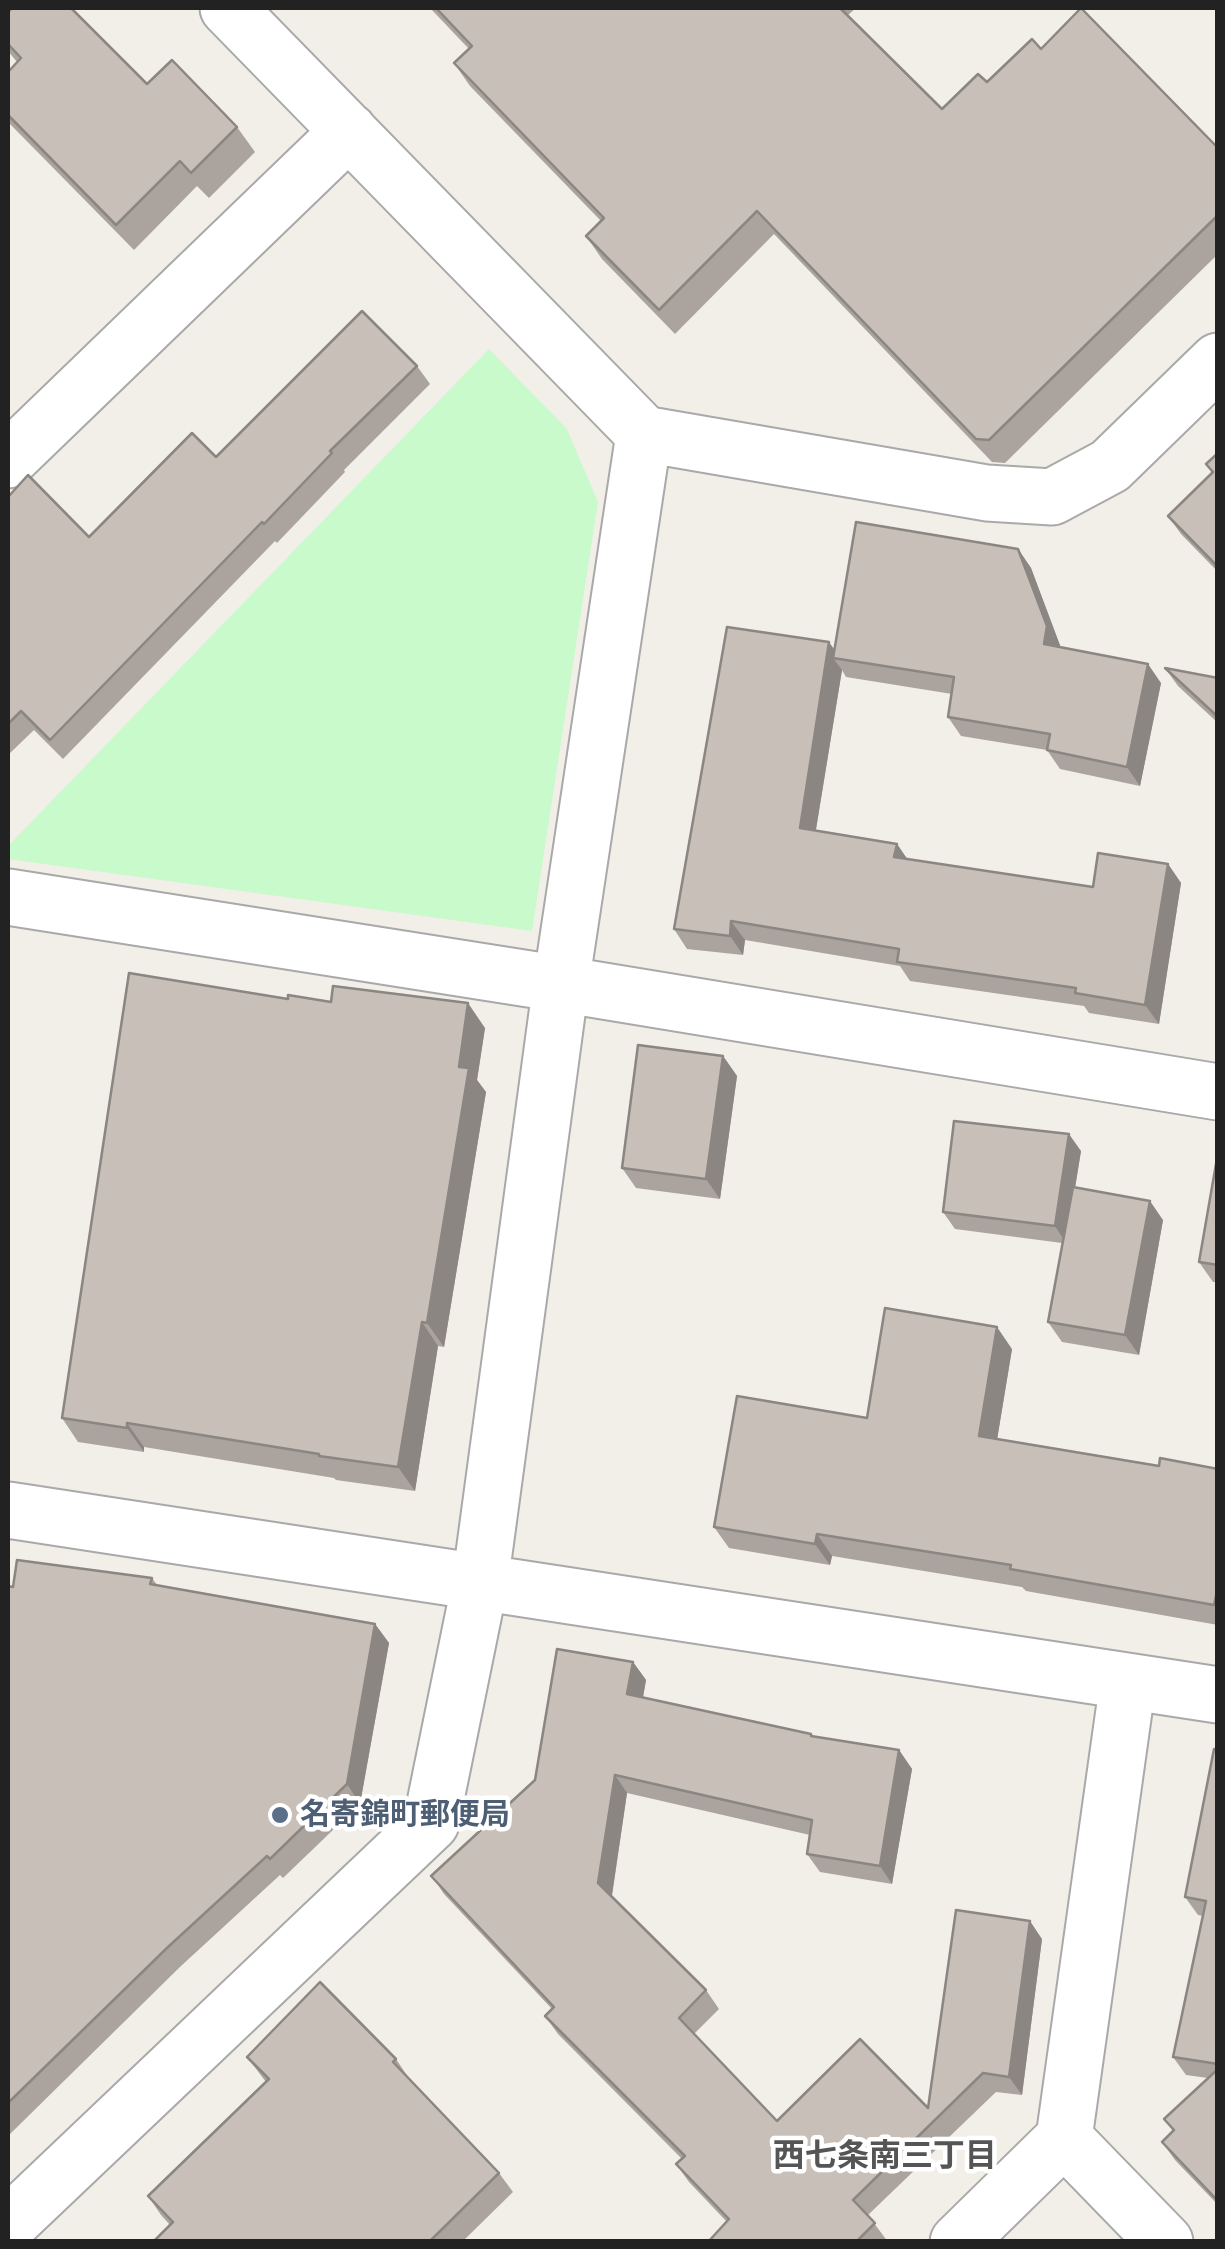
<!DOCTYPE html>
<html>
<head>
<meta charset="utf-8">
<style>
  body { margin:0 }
  #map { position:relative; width:1225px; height:2249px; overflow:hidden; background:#f2efe9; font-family:"Noto Sans",sans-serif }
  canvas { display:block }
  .frame { position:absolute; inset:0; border:10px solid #222; pointer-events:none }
</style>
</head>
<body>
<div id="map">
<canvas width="1225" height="2249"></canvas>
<div class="frame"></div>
</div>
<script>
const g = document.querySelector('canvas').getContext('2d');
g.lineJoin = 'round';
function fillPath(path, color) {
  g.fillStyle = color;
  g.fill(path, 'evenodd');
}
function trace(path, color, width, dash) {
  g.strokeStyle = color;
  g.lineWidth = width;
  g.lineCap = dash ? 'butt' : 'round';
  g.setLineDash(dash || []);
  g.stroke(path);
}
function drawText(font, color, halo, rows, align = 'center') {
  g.font = font + ' "Noto Sans","Noto Sans JP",sans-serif';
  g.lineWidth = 9;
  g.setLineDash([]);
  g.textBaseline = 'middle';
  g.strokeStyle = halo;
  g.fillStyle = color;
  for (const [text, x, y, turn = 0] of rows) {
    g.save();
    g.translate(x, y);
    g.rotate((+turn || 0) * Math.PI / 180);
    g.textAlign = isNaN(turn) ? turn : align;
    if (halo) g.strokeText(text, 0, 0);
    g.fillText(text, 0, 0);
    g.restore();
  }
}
fillPath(new Path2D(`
  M489,349l78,80 31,73 -66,429 -524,-72v-13z`), '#c8facc');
const minor = new Path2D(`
  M228,8l416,426 343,59 65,4 58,-31 108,-105
  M8,460l341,-329
  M8,897l553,87 657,108
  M8,1510l1210,185
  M1128,1682l-64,456 101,104
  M8,2225l423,-402 49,-240 81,-599 83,-550
  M958,2242l106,-104`);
trace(minor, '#a9a9a9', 59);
trace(minor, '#fff', 55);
fillPath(new Path2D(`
  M430,8h426l-8,7 94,94 99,-60 177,99v106l-213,209 -13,-1 -218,-228 -99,100 -73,-75 -16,-23 15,-15 -131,-135 -16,-23 15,-14z
  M8,12l139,72 90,43 18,25 -46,46 -12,-12 -63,64 -126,-128v-50l9,-10 -9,-11z
  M417,366l13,18 -86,86 1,2 -68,71 -2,-2 -212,218 -29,-29 -26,25v-258l81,40 127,-80z
  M1218,453v119l-37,-38 -13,-18 44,-43 -6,-9z
  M1018,549l13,19 29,79 101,36 -21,103 -80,-17 -13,-19 -86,-14 -13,-19 4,-23 -106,-17 -4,-7 -26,160 81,14 10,15 186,28 75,-23 13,19 -22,141 -70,-11 -5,-7 -174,-25 -10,-15 -155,-26 -2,15 -56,-6 -13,-20 161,-279z
  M1165,668l53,10v45l-40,-37z
  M288,999l197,29 -8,52 9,12 -42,255 -6,-1 -23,145 -79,-11 -2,-2 -190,-31v5l-66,-10 -16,-24z
  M723,1056l14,20 -17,123 -84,-11 -14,-20z
  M1081,1151l-6,37 88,32 -24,135 -77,-13 -14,-20 14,-79 -107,-14 -12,-17z
  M1218,1164v118h-5l-14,-20z
  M1012,1349l-15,91 162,26 59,3v156l-192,-34 -4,-4 -190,-31 -2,9 -101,-17 -15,-21 153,-109z
  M152,1578l5,7 218,39 14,19 -29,161 -77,74 -3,-3 -99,91 -173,170v-550z
  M633,1662l13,18 -3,18 169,38 87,14 13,19 -20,115 -72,-12 -13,-18 3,-19 -183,-42 -15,103 94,94 13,19 -25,25 83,87 151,-13 114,-169 -20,156 -26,-3 -128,123 20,27h-180l19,-20 -38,-40 -13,-18 6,-5 -124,-125 -13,-18 7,-7 -108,-115 -12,-18 103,-96z
  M1218,1749v456l-43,-45 -13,-18 11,-11 -9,-12 44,-41 -22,-3 -13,-18 30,-141 -5,-1 -13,-18z
  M247,2057l149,2 12,18 91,96 14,19 -51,50h-309l17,-17 -9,-10 -13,-19 118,-114z`), '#aba49e');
fillPath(new Path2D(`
  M1018,549l13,19 29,77 -3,18 -13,-19z
  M829,642l12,17 -8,-1 9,12 -29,177 -13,-19z
  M1148,664l13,19 -21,103 -13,-19z
  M897,844l13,19 -16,-6z
  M1168,864l13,19 -22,141 -14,-19z
  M731,921l14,19 -2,15 -13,-19z
  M468,1003l17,25 -8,52 9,12 -42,255 -17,-24z
  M723,1056l14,20 -17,123 -14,-20z
  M1069,1134l12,17 -15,92 -11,-17z
  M1150,1201l13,19 -24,135 -14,-20z
  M422,1322l16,24 -23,145 -17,-24z
  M997,1327l15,22 -18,109 -15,-22z
  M127,1423l17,24v5l-17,-24z
  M817,1534l15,22 -2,9 -15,-21z
  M375,1624l14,19 -29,161 -13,-20z
  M633,1662l13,18 -6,33 -13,-19z
  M899,1750l13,19 -20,115 -12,-18z
  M615,1775l12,18 -16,108 -13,-18z
  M1030,1921l12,18 -20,156 -13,-18z`), '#8b8681');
const building = new Path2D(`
  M12,8h59l76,76 25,-24 65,67 -46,46 -11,-12 -64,64 -108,-110v-43l13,-14 -13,-14v-32z
  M436,8h404l102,101 36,-35 9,8 45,-43 9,10 40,-41 137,140v67l-229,225 -13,-1 -219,-228 -98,99 -73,-74 18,-18 -150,-155 18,-17z
  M362,311l55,55 -87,85 2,2 -68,71 -2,-2 -212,218 -29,-29 -13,13v-227l20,-22 61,62 103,-104 24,24z
  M1218,453v114l-50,-51 45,-44 -7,-8z
  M856,522l162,27 29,77 -3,18 104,20 -21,103 -80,-17 3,-16 -102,-17 6,-40 -121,-19z
  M727,627l102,15 -29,186 97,16 -3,13 199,30 5,-34 70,11 -23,141 -70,-12 1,-5 -179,-26 2,-13 -168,-28 -1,15 -56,-7z
  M1165,668l53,10v39z
  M129,973l159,26v-4l43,7 2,-16 135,17 -9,64 10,1 -42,255 -5,-1 -24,145 -79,-11v-2l-192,-31v5l-65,-10z
  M638,1045l85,11 -17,123 -84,-11z
  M954,1121l115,13 -14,92 -112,-14z
  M1216,1164h2v101l-19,-3z
  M1073,1187l77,14 -25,134 -77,-13z
  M885,1308l112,19 -18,109 180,30 1,-8 58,11v118l-4,18 -204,-36 1,-4 -194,-31 -2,10 -101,-17 23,-131 130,22z
  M17,1560l135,18 -2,6 225,40 -28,160 -77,75 -3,-3 -99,91 -160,156v-517l5,1z
  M557,1649l76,13 -6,32 184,40v2l88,14 -19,116 -73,-12 5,-34 -197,-45 -17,108 108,107 -27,28 98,103 83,-82 68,69 28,-198 74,11 -21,156 -26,-4 -130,127 22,23 -19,19h-148l21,-23 -53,-55 9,-8 -140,-140 9,-9 -123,-131 104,-96z
  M1214,1749h4v315l-45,-7 33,-156 -21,-4z
  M320,1982l76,77 -3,3 106,111 -70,69h-276l20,-20 -25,-26 121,-117 -22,-22z
  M1218,2069v132l-56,-59 12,-12 -10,-11z`);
fillPath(building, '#c7bfb8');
trace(building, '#8b8681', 2.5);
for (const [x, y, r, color] of [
  [280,1815,10,"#5c6f8a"]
]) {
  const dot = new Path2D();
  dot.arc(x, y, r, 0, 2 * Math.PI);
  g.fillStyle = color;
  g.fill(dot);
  trace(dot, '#fff', 4);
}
drawText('bold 30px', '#4e5e75', '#fff', [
  ["名寄錦町郵便局",300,1815]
], 'left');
drawText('bold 32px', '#555', '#fff', [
  ["西七条南三丁目",885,2157]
]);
</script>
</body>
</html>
